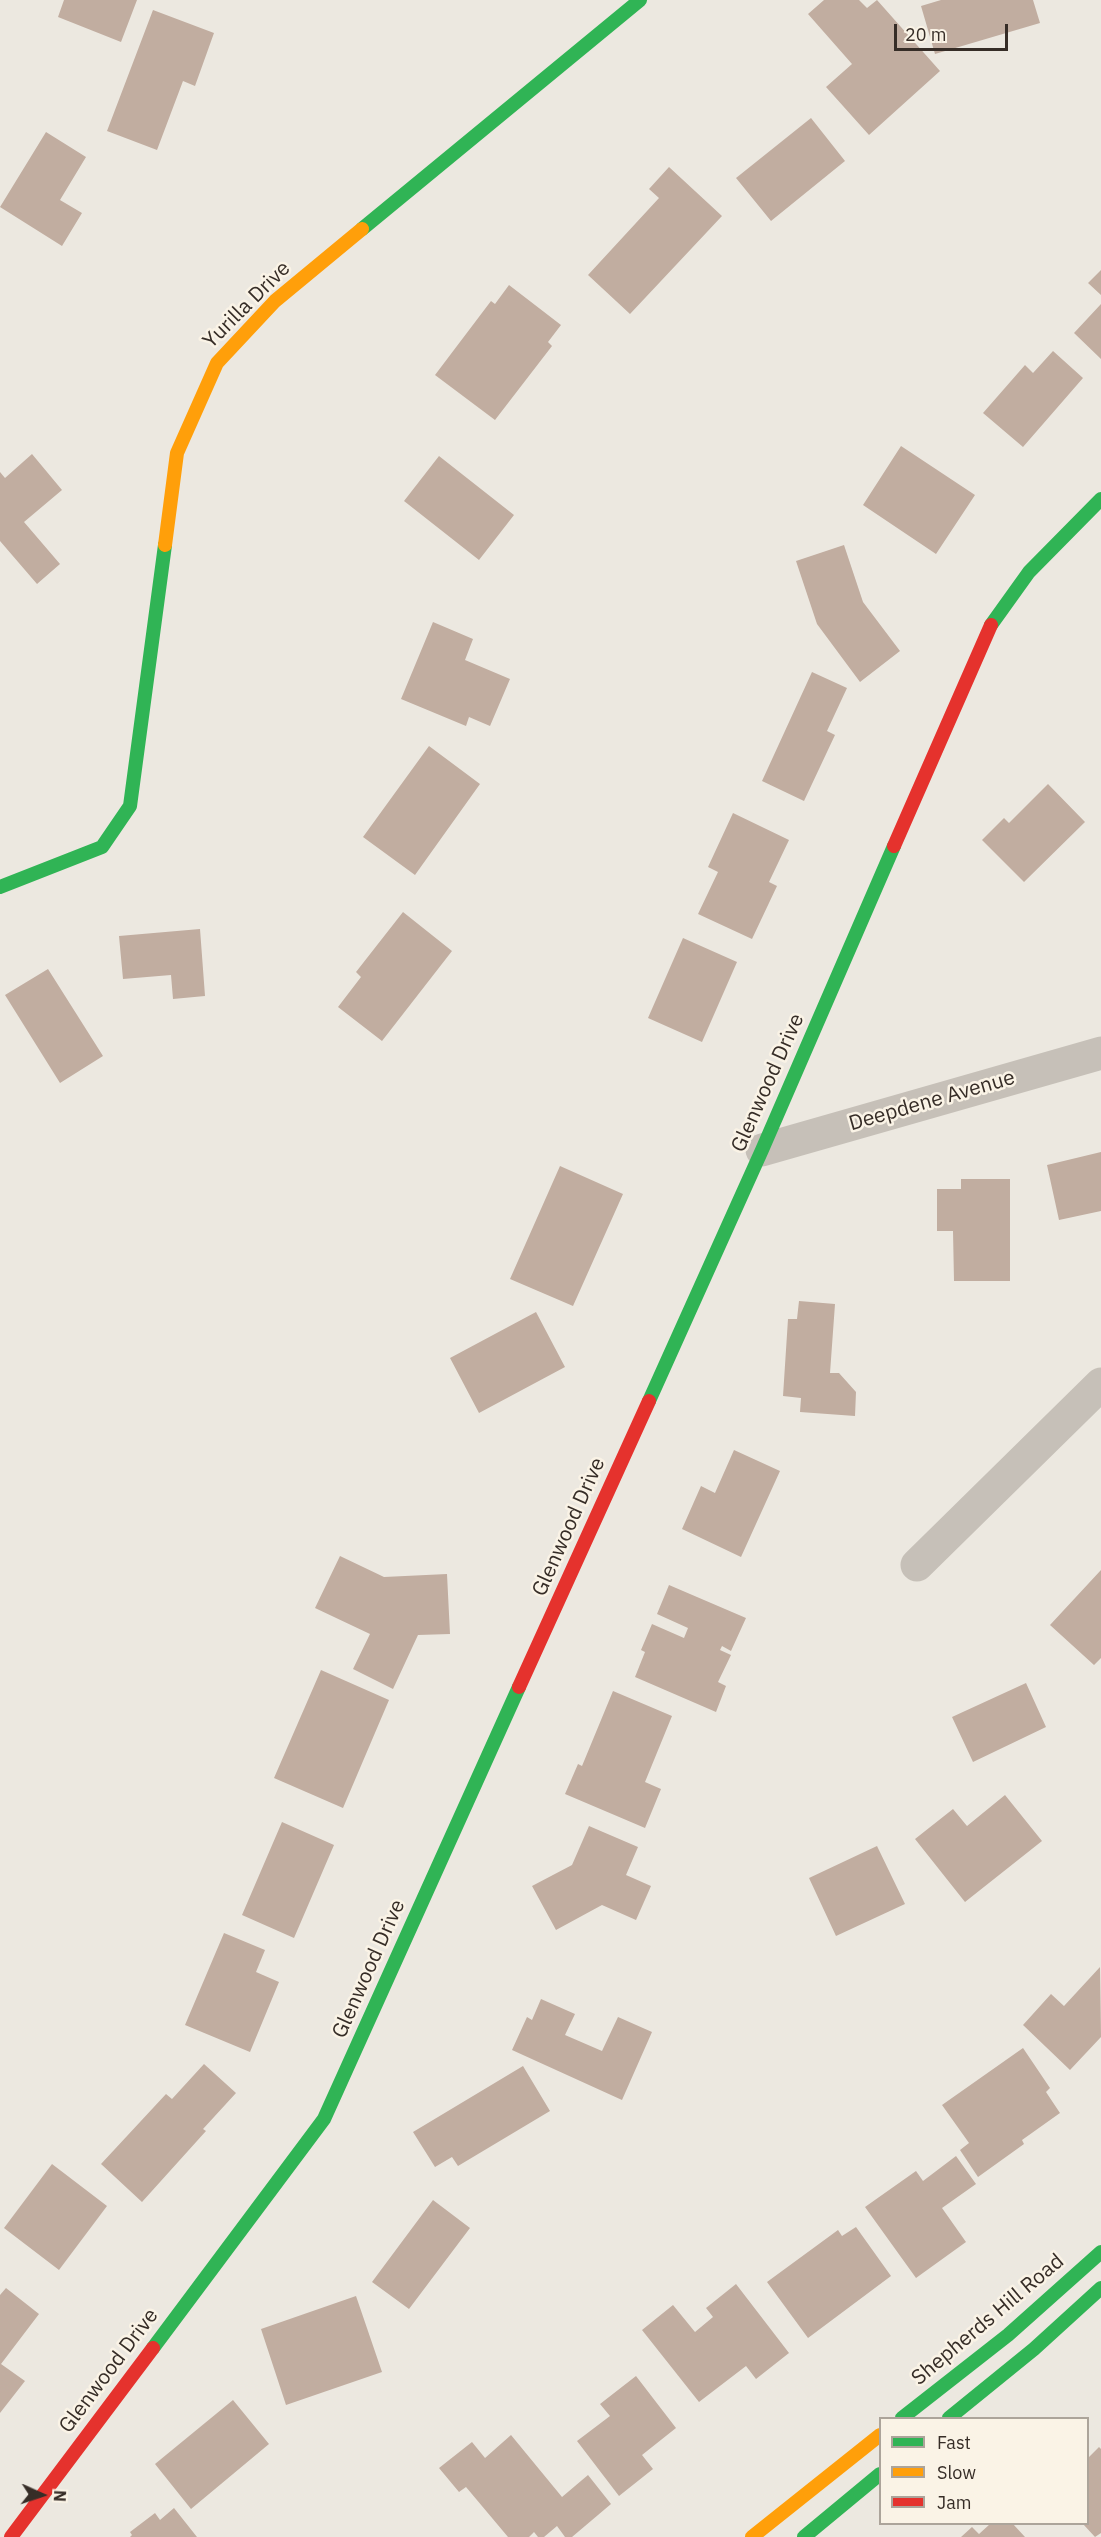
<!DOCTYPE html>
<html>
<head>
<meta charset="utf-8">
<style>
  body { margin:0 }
  #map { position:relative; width:1101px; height:2537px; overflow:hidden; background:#ece8e0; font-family:"IBM Plex Sans",sans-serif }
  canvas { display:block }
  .legend { position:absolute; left:879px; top:2417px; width:210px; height:108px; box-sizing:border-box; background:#faf3e6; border:2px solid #aca49a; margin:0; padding:8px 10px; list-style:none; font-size:18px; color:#362d27 }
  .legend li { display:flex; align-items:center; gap:12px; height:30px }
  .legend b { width:30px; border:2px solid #aca49a }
  .north { position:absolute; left:12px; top:2465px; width:60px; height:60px; -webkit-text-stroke:4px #faf3e6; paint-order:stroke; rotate:93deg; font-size:16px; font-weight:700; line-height:24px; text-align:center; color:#362d27 }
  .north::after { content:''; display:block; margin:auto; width:21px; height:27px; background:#362d27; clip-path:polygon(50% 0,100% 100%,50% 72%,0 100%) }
  .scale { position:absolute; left:894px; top:24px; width:114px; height:27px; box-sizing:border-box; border:3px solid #362d27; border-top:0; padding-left:8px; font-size:18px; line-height:21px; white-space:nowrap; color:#362d27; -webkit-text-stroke:4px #faf3e6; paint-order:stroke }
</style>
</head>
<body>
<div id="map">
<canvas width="1101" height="2537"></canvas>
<ul class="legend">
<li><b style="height:8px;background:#30b455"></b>Fast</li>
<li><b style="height:8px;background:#ff9f0a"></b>Slow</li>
<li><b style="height:8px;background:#e5322d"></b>Jam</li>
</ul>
<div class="north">N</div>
<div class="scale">20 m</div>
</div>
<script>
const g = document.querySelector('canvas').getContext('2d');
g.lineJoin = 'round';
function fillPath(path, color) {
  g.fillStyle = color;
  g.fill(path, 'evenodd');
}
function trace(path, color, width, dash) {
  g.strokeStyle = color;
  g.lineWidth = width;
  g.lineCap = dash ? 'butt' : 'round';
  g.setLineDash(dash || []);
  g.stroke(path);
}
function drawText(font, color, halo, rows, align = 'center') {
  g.font = font + ' "IBM Plex Sans",sans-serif';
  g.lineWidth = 5;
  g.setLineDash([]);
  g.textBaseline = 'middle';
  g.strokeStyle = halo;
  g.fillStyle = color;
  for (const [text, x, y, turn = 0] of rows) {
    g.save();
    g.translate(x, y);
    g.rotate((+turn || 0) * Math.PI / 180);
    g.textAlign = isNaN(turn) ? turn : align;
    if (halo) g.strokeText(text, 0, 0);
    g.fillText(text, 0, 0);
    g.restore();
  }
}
fillPath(new Path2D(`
  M64,0h73l-16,42 -63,-25z
  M824,0h35l8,8 10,-8 63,71 -71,64 -43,-48 26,-23 -44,-50z
  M941,0h92l7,23 -105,31 -14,-48z
  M153,10l61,23 -19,53 -12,-5 -26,69 -50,-19z
  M811,118l34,43 -74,60 -35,-43z
  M46,132l40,25 -26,43 22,13 -20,33 -62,-39z
  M669,167l53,49 -92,98 -42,-39 71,-77 -10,-9z
  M1101,270v25l-13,-12z
  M509,285l52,40 -13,17 4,4 -57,74 -60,-45 56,-74 4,3z
  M1101,304v55l-27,-26z
  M1053,351l30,27 -60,69 -40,-34 42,-48 8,8z
  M901,446l74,49 -39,59 -73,-49z
  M32,454l30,36 -38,32 36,42 -23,20 -37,-43v-69l5,6z
  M439,456l75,59 -35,45 -75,-59z
  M844,545l19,57 37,49 -40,31 -43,-58 -21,-63z
  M433,622l40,17 -8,21 45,19 -20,47 -21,-9 -3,9 -65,-27z
  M812,672l35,16 -20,43 8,4 -31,66 -42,-20z
  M429,746l51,38 -65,91 -52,-38z
  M1048,784l37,38 -61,60 -42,-42 22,-22 5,5z
  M733,813l56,27 -20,42 8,4 -25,53 -54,-25 20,-42 -10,-5z
  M403,912l49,39 -70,90 -44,-34 23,-30 -5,-5z
  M200,929l5,67 -32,3 -2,-24 -48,4 -4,-43z
  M683,938l54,24 -35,80 -54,-24z
  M48,969l55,87 -43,27 -55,-88z
  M1101,1152v59l-42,9 -12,-55z
  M560,1166l63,28 -50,112 -63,-27z
  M961,1179h49v102h-56l-1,-50h-16v-42h24z
  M799,1301l36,3 -5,69h9l17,19 -1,24 -55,-4 1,-14 -18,-2 5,-77h9z
  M536,1312l29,55 -86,46 -29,-55z
  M734,1450l46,21 -39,86 -59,-28 19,-43 14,7z
  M340,1556l44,21 63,-3 3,60 -32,1 -25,54 -40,-20 17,-35 -55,-26z
  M1101,1570v88l-7,7 -44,-40z
  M669,1585l77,33 -15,33 -9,-5 -2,4 11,5 -13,27 8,4 -10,26 -81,-35 10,-25 -4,-2 11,-26 32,14 4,-10 -31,-14z
  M321,1670l68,30 -46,108 -69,-30z
  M1026,1683l20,44 -73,35 -21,-45z
  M613,1691l59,25 -27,66 16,7 -16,39 -80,-34 13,-30 4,2z
  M1005,1795l37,46 -77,61 -50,-63 38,-30 14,17z
  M282,1822l52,23 -40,93 -52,-23z
  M589,1826l49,21 -12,28 25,11 -15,34 -34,-15 -46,25 -24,-44 40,-21z
  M877,1846l28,58 -69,32 -27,-58z
  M224,1933l41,17 -9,22 23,10 -29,70 -65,-27z
  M1100,1967l1,70 -31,33 -47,-45 28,-31 13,12z
  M541,1999l34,15 -10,21 37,16 16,-34 34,15 -30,68 -110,-50 15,-33 5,3z
  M1023,2048l27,40 -4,4 14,21 -38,27 2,4 -46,33 -18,-27 9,-7 -27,-38z
  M204,2064l32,29 -33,36 3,2 -64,71 -41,-38 65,-70 6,5z
  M523,2066l27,45 -92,55 -6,-9 -17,10 -22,-35z
  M956,2156l20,28 -34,24 24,34 -50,36 -51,-71 51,-36 7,10z
  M52,2164l55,42 -48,64 -55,-42z
  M433,2200l37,28 -61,81 -37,-27z
  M856,2227l35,49 -83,62 -41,-56 71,-52 4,6z
  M736,2284l53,69 -33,26 -10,-13 -47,36 -57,-72 31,-25 22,27 18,-15 -7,-9z
  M6,2288l33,26 -38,50 24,17 -25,32v-118z
  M356,2296l26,76 -96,33 -25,-76z
  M636,2376l40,52 -34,27 11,14 -34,27 -42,-55 33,-25 -10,-12z
  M233,2400l36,44 -78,65 -36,-45z
  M511,2435l51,62 26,-22 23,29 -39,33h-7l-8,-11 -13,11h-6l-4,-5 -5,5h-21l-42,-50 -7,5 -20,-24 33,-26 13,16z
  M1099,2447l2,2v84l-6,4 -12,-13h5v-66z
  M174,2508l23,29h-67l2,-2 -2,-3 25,-19 5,7z
  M990,2524h23l12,13h-64l11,-10 7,7z`), '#c1ada0');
trace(new Path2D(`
  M762,1150l339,-97
  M917,1565l184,-181`), '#c6c0b8', 33);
trace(new Path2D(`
  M362,229l278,-229
  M991,625l38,-53 72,-73
  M0,887l102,-40 28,-41 35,-261
  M649,1401l113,-251 132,-304
  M153,2348l171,-229 195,-432
  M902,2418l106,-83 93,-83
  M949,2418l85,-69 67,-61
  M804,2537l76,-63`), '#30b455', 14);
trace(new Path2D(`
  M165,545l12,-92 40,-90 58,-62 87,-72
  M752,2537l128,-102`), '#ff9f0a', 14);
trace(new Path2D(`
  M894,846l97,-221
  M519,1687l130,-286
  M11,2537l142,-189`), '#e5322d', 14);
drawText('21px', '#362d27', '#faf3e6', [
  ["Yurilla Drive",247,305,-45],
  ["Glenwood Drive",768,1083,-66],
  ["Deepdene Avenue",932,1101,-16],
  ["Glenwood Drive",569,1527,-66],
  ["Glenwood Drive",369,1969,-66],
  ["Shepherds Hill Road",988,2320,-40],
  ["Glenwood Drive",109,2371,-53]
]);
</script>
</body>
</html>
